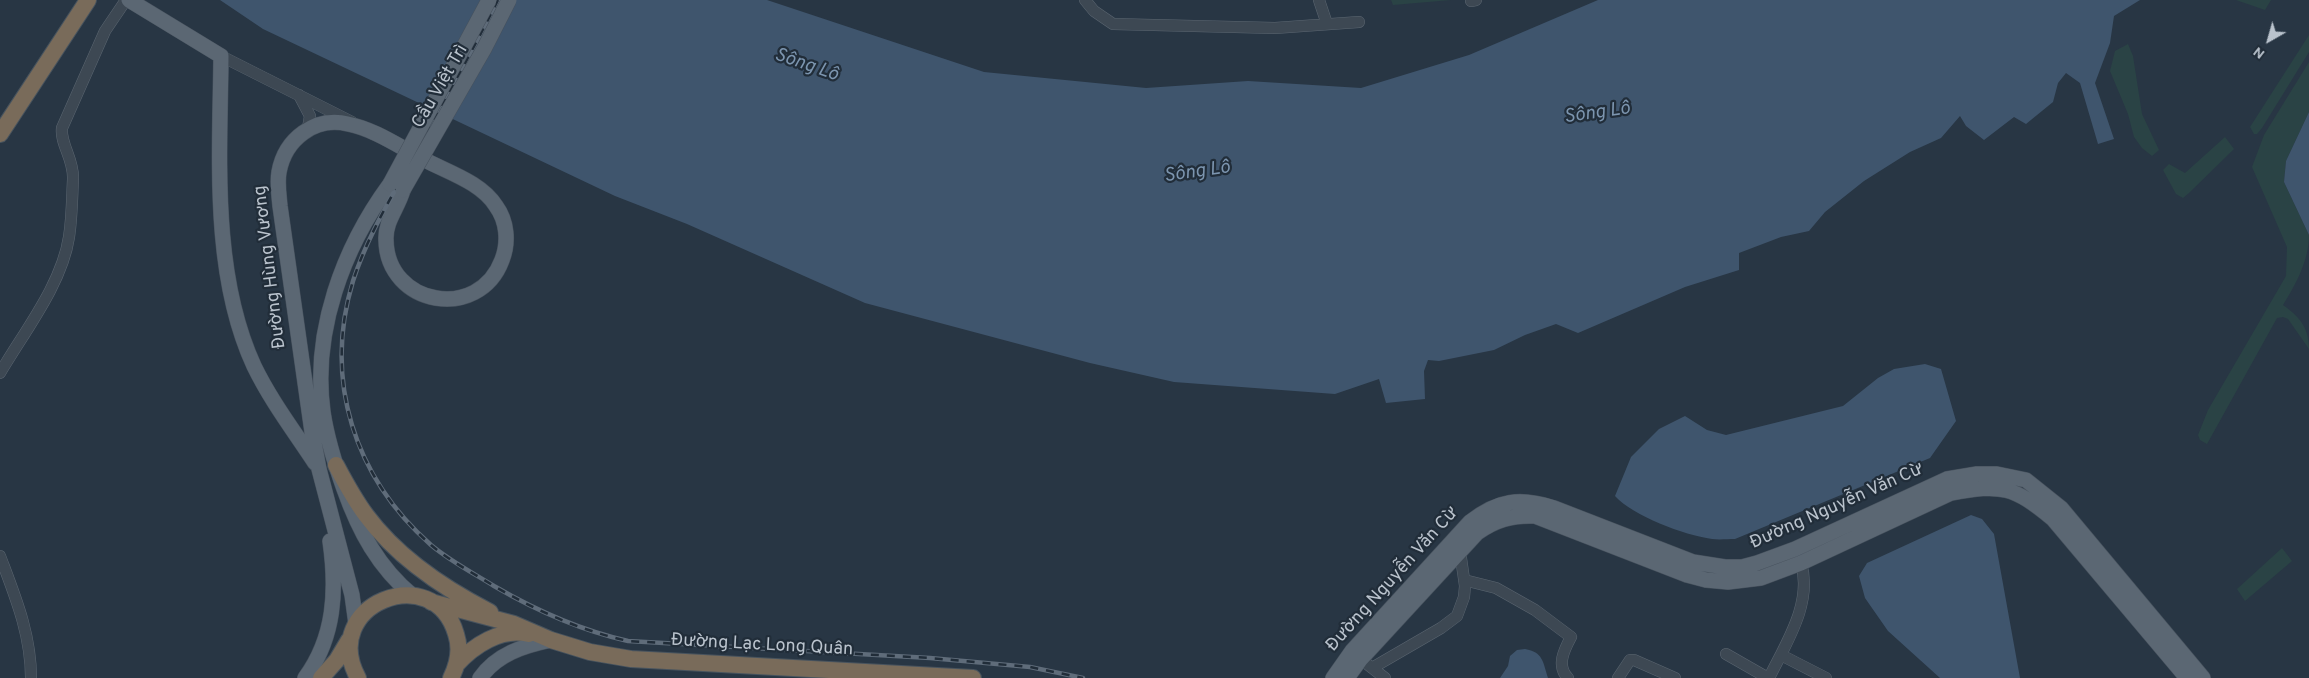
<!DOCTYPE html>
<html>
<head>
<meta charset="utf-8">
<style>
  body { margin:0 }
  #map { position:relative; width:2309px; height:678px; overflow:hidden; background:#283644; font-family:Overpass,sans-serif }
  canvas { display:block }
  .north { position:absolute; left:2244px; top:15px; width:50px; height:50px; -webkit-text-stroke:4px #212d39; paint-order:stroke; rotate:218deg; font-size:14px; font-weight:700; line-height:20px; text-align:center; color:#bac3cd }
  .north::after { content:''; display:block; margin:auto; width:18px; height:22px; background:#bac3cd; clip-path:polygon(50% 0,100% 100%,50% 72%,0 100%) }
</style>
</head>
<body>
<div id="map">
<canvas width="2309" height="678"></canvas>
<div class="north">N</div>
</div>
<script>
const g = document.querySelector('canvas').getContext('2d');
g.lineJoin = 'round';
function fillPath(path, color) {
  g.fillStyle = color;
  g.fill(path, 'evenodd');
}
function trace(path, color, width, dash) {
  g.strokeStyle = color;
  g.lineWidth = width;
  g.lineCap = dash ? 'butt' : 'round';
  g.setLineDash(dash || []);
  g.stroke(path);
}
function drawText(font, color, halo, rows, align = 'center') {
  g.font = font + ' Overpass,sans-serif';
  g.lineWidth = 4.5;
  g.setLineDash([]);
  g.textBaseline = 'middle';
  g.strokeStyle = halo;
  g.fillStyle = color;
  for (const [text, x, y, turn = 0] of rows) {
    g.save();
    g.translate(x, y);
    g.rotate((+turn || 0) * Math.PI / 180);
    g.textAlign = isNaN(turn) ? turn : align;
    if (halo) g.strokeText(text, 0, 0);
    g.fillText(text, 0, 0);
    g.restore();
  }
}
fillPath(new Path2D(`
  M1391,0h60l-58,5z
  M2236,0h35l-6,10z
  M2309,35v17l-47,76 -5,6h-3l-4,-7z
  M2128,44l5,12 9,58 17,36 -7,6 -10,-8 -8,-11 -6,-23 -18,-43 5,-20z
  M2309,62v50l-23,49 -2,21 25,53c0,25 -13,49 -26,70 17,12 26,23 26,44l-21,-30 -5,-2 -6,1 -70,126 -7,-4 -2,-5 10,-25 78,-134 1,-29 -35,-80 12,-32z
  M2225,137l9,12 -45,44 -6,5 -7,-4 -13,-24 6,-6 16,9z
  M2282,548l10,13 -47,40 -8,-12z`), '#2a4345');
fillPath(new Path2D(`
  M220,0h547l217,72 162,16 102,-7 113,7 108,-33 129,-55h542l-26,16 -4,27 -15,40 19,56 -16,5 -18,-61 -14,-10 -8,10 -5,19 -27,22 -12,-7 -30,23 -18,-14 -6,-10 -19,22 -31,14 -46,29 -39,31 -16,19 -28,6 -42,16v17l-54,17 -107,46 -22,-9 -31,11 -31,15 -55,11 -11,-1 -4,11 1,28 -39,4 -7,-24 -44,15 -161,-12 -84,-19 -225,-60 -178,-79 -72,-28 -352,-167z
  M2309,112v123l-25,-53 2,-21z
  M1925,364l16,5 15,52 -26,37 -195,81c-7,0 -16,1 -23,0 -28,-4 -79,-23 -97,-43l16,-39 28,-28 26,-13 22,14 19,5 117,-29 35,-28 16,-9z
  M1971,515l11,4 12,15 26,144h-80l-52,-47 -23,-33 -6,-22 8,-13z
  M1525,649c18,3 18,13 23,29h-48l8,-12 2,-10 7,-6z`), '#3f556d');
const minor = new Path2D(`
  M1085,0l9,11 19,13 162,4 84,-6
  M1319,0l8,24
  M1471,1l5,-1
  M221,56l131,66
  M299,95l11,21 -2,12
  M0,373c24,-41 62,-89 69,-136 3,-19 3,-39 4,-58 1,-20 -13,-35 -11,-51l43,-97 21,-31
  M0,556c15,40 31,78 31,122
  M1464,580l32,8 39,22 36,27c-7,13 -15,29 -3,41
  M1726,654l42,24
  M1781,655l45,23
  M1367,664l18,14
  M1372,668l69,-40 16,-12 7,-19 1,-11 -5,-35
  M1618,678l12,-18h4l41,18
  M1769,678c17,-35 44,-75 32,-115`);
const major = new Path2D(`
  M129,0l92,56c-1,100 -10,217 33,310 17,35 40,65 61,97
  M390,184c-47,64 -78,148 -67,228 4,27 12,52 21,77 15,42 34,78 69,107
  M356,624l-4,-29 -33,-126 -7,-37 -32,-226c-1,-11 -3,-23 -1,-34 6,-33 36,-56 69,-48 26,5 52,23 75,35 24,13 58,23 73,47 11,15 13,36 6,54 -23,62 -115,46 -116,-20 -1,-19 12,-32 17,-50
  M305,678c30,-41 32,-88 25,-137
  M480,678c17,-24 43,-32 71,-38
  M1333,678l19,-27 118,-129c28,-22 50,-25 84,-14l139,54 32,5h17l15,-4 38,-14 152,-70 30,-5h20l29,6 35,28 142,170
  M1347,678l13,-18 117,-127c18,-13 35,-18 58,-17l152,59 19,5 22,2 33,-4 40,-15 150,-70c51,-9 62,-7 102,26l134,159`);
const highway = new Path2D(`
  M0,134l88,-134
  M336,465c9,17 18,34 30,50 31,42 77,73 124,97
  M431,602l83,22 37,16 39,12 41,7 342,19
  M456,665c17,-19 45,-38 73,-31
  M321,678l16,-18 12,-20
  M358,678c-40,-74 76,-119 98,-44 5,15 2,30 -5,44`);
trace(minor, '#5b6671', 12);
trace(major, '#46515d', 16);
trace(highway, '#47535e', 18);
trace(minor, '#3d4853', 11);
trace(major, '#5b6773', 15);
trace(highway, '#796b5a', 16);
const rail = new Path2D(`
  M498,0c-28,56 -59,110 -89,165 -21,38 -43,75 -56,116 -30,99 1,196 78,264 19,16 42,28 63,41 43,25 85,44 134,55l302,17 100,9 53,11`);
trace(rail, '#5f6c7a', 4.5);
trace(rail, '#212d39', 2.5, [8]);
const majorBridge = new Path2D(`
  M390,184l99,-184
  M403,190l81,-141 25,-49`);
trace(majorBridge, '#46515d', 16, []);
trace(majorBridge, '#5b6773', 15);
drawText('18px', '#bac3cd', '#212d39', [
  ["Cầu Việt Trì",441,87,-60],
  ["Đường Hùng Vương",271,267,-97],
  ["Đường Nguyễn Văn Cừ",1837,507,-24],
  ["Đường Nguyễn Văn Cừ",1393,580,-48],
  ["Đường Lạc Long Quân",762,646,3]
]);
drawText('italic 19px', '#7c95af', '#212d39', [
  ["Sông Lô",806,66,19],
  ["Sông Lô",1597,114,-8],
  ["Sông Lô",1197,173,-8]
]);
</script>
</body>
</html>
